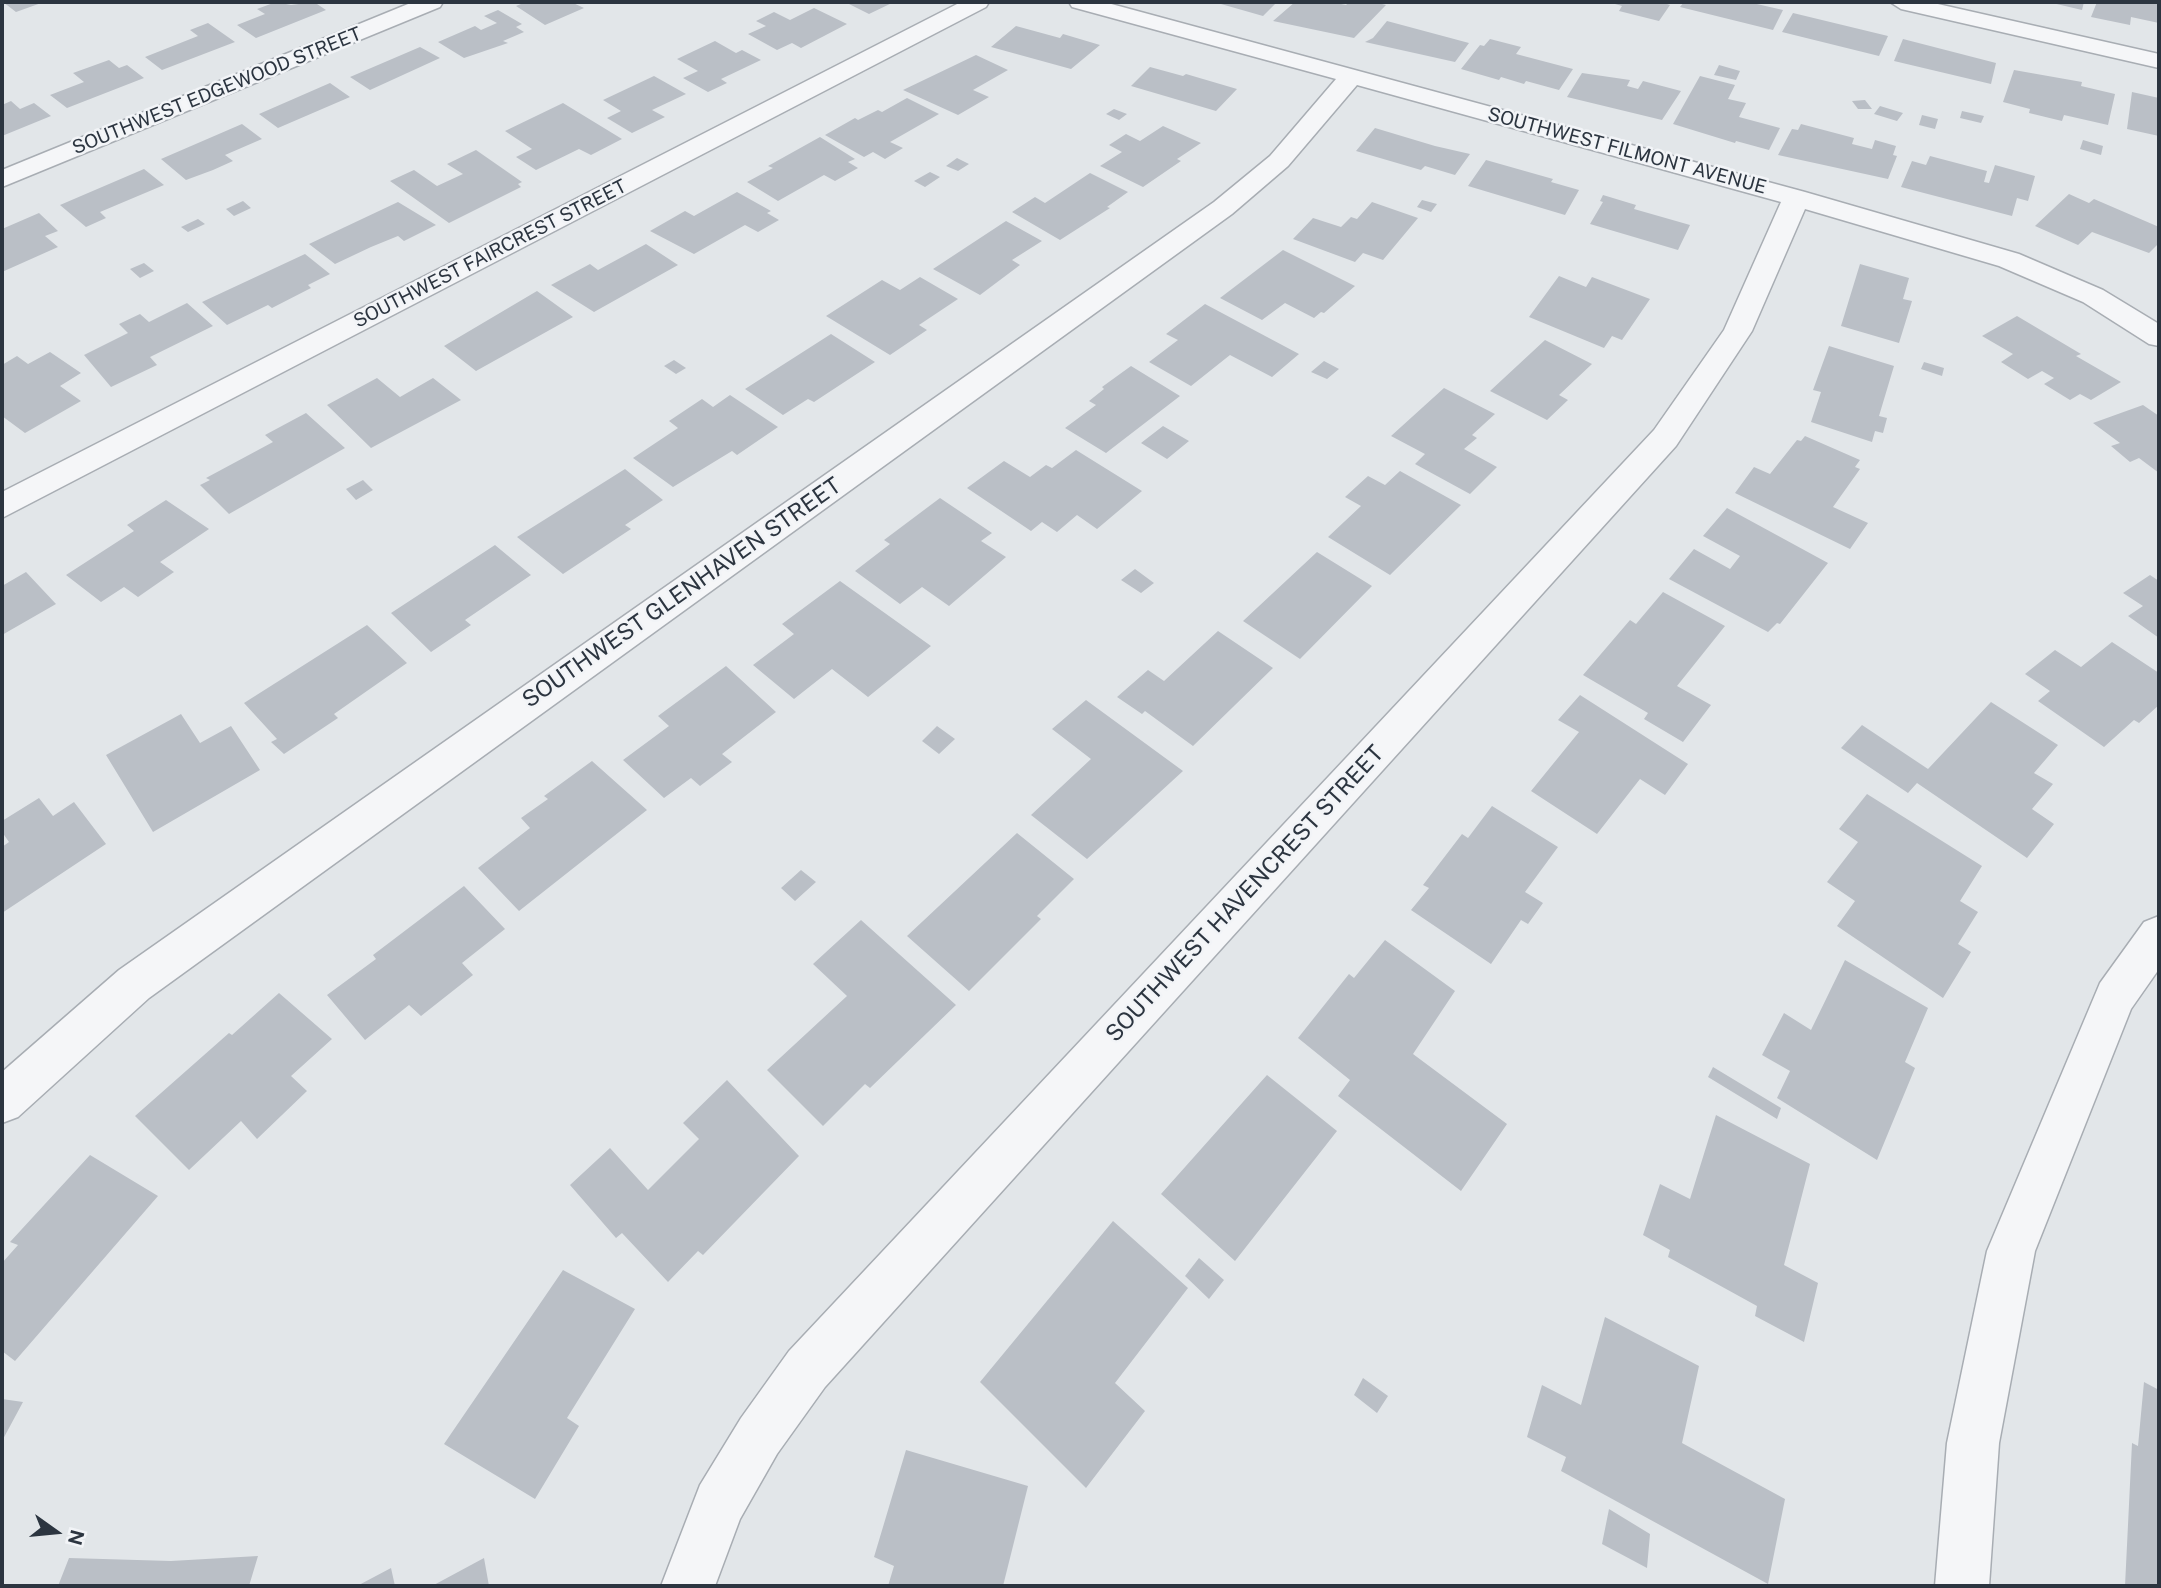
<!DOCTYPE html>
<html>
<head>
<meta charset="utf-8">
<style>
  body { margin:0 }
  #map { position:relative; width:2161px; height:1588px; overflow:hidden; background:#e2e6e9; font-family:"Public Sans",sans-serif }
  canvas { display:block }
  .frame { position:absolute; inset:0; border:4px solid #2c3540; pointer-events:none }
  .north { position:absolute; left:21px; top:1497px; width:70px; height:70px; -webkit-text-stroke:5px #f2f4f7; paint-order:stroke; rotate:105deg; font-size:19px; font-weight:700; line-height:28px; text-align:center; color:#2c3540 }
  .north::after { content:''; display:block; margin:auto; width:24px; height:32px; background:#2c3540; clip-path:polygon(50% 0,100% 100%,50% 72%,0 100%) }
</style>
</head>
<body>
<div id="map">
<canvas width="2161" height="1588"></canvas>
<div class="frame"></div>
<div class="north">N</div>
</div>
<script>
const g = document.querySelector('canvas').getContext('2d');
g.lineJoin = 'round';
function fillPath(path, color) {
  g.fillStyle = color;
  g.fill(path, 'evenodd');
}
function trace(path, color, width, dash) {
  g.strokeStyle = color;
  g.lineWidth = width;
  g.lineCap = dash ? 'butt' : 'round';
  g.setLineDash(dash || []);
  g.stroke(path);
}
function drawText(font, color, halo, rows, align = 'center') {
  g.font = font + ' "Public Sans",sans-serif';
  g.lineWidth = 5;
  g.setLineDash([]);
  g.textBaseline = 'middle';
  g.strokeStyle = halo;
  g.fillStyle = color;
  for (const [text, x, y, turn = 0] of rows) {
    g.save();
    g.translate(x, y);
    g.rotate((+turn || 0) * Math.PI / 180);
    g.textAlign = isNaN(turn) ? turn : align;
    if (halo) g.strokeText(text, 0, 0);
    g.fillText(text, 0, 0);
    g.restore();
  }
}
fillPath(new Path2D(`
  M3,2h41l-28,10z
  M276,2l15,3 23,-3 12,8 -70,28 -19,-13 28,-11 -8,-5z
  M526,2h45l13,6 -39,17 -29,-19z
  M845,2h49l-25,12z
  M1214,2h63l-14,14z
  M1295,2h36l15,3 3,-3h25l12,3 -32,33 -81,-17z
  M1608,2h61l-2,2 3,1 -11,16 -40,-10 3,-5z
  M1684,2h64l35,8 -10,20 -93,-23z
  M2048,2h36l-2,8z
  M2097,2h62v21l-28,-6 -1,8 -39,-8z
  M814,8l33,16 -46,24 -9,-5 -15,7 -29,-16 18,-8 -10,-5 18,-9 16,8z
  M498,10l24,14 -6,3 8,5 -21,9 5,2 -44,15 -26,-16 37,-16 6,4 16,-7 -13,-7z
  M1793,13l95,23 -9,20 -97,-24z
  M1387,21l82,22 -14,19 -90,-20 8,-4z
  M208,23l27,19 -73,28 -17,-13 53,-21 -8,-6z
  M1016,26l44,12 3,-4 37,11 -29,24 -80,-22z
  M1490,39l31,8 -5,7 57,15 -14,21 -33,-9 -2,3 -23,-7 -2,3 -38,-11 19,-24 4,1z
  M1903,39l93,24 -5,21 -97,-23z
  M715,41l21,12 6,-3 19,10 -40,19 6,4 -19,9 -25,-14 15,-7 -21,-12z
  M420,47l20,11 -70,32 -20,-13z
  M976,55l32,15 -35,20 16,7 -31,18 -55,-25z
  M109,60l10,8 8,-3 17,13 -77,30 -17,-13 34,-13 -11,-9z
  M1719,65l21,6 -4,9 -22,-5z
  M1150,67l33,9 3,-2 51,15 -21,22 -85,-25z
  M2014,70l68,12 -1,4 34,8 -7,31 -44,-10 -2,6 -33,-8 1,-4 -27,-7z
  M1582,73l48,7 -3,6 11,3 5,-8 38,10 -19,29 -95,-23z
  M654,76l32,18 -34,16 13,7 -33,16 -25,-15 14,-7 -18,-11z
  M1700,76l35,9 -7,14 18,4 -7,14 41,11 -11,22 -33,-9 -1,2 -62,-19z
  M330,83l20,14 -72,31 -19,-14z
  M2132,92l27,6v38l-32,-7z
  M907,98l32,16 -49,28 13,6 -18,11 -12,-7 -9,5 -39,-22 30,-17 3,2 20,-10 4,2z
  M1865,100l7,9h-14l-6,-8z
  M11,101l9,8 14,-6 17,13 -49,20v-31z
  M563,103l59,36 -31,16 -12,-6 -43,21 -20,-13 16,-8 -27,-18z
  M1880,106l23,7 -6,8 -23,-7z
  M1114,109l13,5 -8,6 -13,-6z
  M1962,111l22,5 -3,7 -21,-5z
  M1922,115l16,4 -3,10 -16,-4z
  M242,124l20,15 -37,16 8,6 -20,9 -27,10 -25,-21z
  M1801,124l53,14 -2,6 20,5 3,-9 21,6 -3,9 4,1 -9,23 -110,-24 14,-26 6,1z
  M1163,126l38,17 -24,16 4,2 -38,26 -43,-21 22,-14 -13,-7 17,-11 14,7z
  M1375,128l60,18 35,8 -15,21 -30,-9 -4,4 -65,-19z
  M820,137l35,22 -7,3 10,6 -23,13 -11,-6 -46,26 -31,-19 26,-14 -5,-2z
  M2083,140l20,6 -2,9 -21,-6z
  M476,150l46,32 -4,2 3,3 -72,36 -59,-42 24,-11 23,16 26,-12 -16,-10z
  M1930,156l57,15 -3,11 5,1 6,-18 40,11 -7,25 -11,-3 -5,18 -111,-29 11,-26 14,4z
  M957,158l12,6 -11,7 -12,-5z
  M1486,160l67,19 -2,3 28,8 -14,25 -97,-29z
  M144,169l20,16 -64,27 6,6 -20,9 -26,-22z
  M930,172l10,5 -15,10 -11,-6z
  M1090,173l38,19 -21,15 3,1 -50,32 -48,-28 23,-15 10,6z
  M737,192l34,19 -4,2 12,7 -21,12 -13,-7 -51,29 -44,-23 35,-20 9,5z
  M2069,194l20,9 5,-4 65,28v16l-10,10 -57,-21 -14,13 -43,-19z
  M1603,195l33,10 -2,4 56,16 -12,25 -88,-26 13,-22 -3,-1z
  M1422,200l15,4 -6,8 -14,-5z
  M243,201l8,7 -17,8 -8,-7z
  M398,202l38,23 -32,16 -6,-5 -27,11 -36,17 -26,-20z
  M1372,202l46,16 -35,42 -20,-7 -8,9 -62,-23 20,-21 28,9 10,-10 6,2z
  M39,213l19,18 -13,5 13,11 -56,25v-43z
  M198,219l7,5 -17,8 -7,-5z
  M1006,221l36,20 -30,19 8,5 -40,30 -47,-26z
  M646,244l32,21 -84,47 -43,-27 39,-21 8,6z
  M1283,250l72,36 -31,27 -3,-1 -7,6 -29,-15 -23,17 -42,-22z
  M305,254l25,20 -22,11 3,3 -39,20 -4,-3 -41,20 -25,-23z
  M144,263l10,8 -14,7 -10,-9z
  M1860,264l49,14 -6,21 9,2 -13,42 -58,-17z
  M1559,276l27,11 6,-10 58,22 -28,41 -10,-4 -8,12 -75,-31z
  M920,277l38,22 -39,26 8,5 -37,25 -64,-39 56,-36 18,10z
  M537,291l36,26 -97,54 -32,-25z
  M187,303l26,23 -63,31 7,8 -46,22 -27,-32 44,-22 -9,-9 21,-10 9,8z
  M1205,304l94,50 -27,23 -42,-22 -39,31 -42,-24 29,-22 -12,-6z
  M2017,316l64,38 -5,2 45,26 -30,18 -11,-6 -10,6 -26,-16 10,-6 -12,-7 -14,8 -27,-17 12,-8 -31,-18z
  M831,334l44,28 -61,40 -6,-3 -25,16 -38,-26z
  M1545,340l47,24 -33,31 9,5 -21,20 -57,-29z
  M1829,346l65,20 -15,50 8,2 -4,15 -8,-2 -3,11 -61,-20 10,-30 -8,-2z
  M50,352l31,21 -21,13 21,15 -56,32 -23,-17v-51l15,-9 11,8z
  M674,360l12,8 -10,6 -12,-8z
  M1324,361l15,8 -12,10 -16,-7z
  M1924,362l20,6 -2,8 -21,-7z
  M1131,366l49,30 -74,57 -41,-25 31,-23 -7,-4 15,-12 -2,-2z
  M377,378l23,19 33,-19 28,22 -90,48 -44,-43z
  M1444,388l51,26 -23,21 5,3 -13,11 33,18 -27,27 -55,-30 10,-10 -34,-18z
  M730,395l48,32 -41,28 -5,-4 -59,36 -40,-29 45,-30 -9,-7 33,-22 11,8z
  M2143,405l16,11v57l-20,-15 -9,4 -19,-16 9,-3 -27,-20z
  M306,413l39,35 -116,66 -29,-29 10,-5 -4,-2 67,-36 -8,-7z
  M1163,426l26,15 -22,18 -26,-16z
  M1805,436l55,24 -5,7 5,2 -27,38 35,16 -18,26 -115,-56 19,-26 16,7 27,-34 4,1z
  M1076,450l66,41 -45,38 -20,-14 -20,17 -15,-10 -11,9 -64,-43 37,-27 26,16 16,-12 6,3z
  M625,469l38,31 -38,25 6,4 -68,45 -46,-37z
  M1400,471l61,34 -71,70 -62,-38 33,-31 -16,-9 23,-21 17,9z
  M363,480l10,10 -17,10 -10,-11z
  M940,498l52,35 -11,8 25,16 -57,49 -27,-19 -22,17 -45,-33 35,-27 -6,-4z
  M166,500l43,29 -49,33 14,10 -36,25 -14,-10 -23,15 -35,-27 68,-44 -7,-6z
  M1727,508l101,55 -48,61 -3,-1 -9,9 -99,-53 25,-30 36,20 10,-13 -37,-20z
  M495,545l36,30 -66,45 6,5 -40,27 -40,-39z
  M1317,552l55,34 -72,73 -57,-38z
  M1135,569l19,14 -13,10 -20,-13z
  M26,572l30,32 -54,31v-49z
  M2150,575l9,6v57l-31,-22 15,-10 -20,-13z
  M840,581l91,65 -63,51 -36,-28 -38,30 -41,-34 41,-31 -12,-10z
  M1663,592l62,34 -48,60 34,19 -28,37 -39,-23 4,-6 -65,-38 47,-55 6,4z
  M367,625l40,38 -73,51 4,4 -54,36 -13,-12 6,-3 -33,-36z
  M1218,631l55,37 -80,78 -48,-35 -3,3 -25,-17 31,-27 16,11z
  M2112,642l47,31v32l-20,18 -5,-3 -30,27 -66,-46 12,-10 -25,-17 30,-24 26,17z
  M726,666l50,46 -54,42 10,8 -32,24 -9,-8 -27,20 -41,-38 46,-34 -11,-10z
  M1580,695l108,69 -23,31 -25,-16 -43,55 -66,-43 48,-59 -21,-12z
  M1086,700l97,71 -96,88 -56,-44 60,-56 -39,-30z
  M1991,702l67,43 -24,28 19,11 -21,25 22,15 -27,34 -110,-75 -9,10 -67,-45 21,-23 66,44z
  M181,714l19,29 31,-17 29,44 -107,62 -47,-77z
  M937,726l18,13 -16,15 -17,-13z
  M592,761l55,49 -128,101 -41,-43 52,-40 -9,-10 27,-19 -4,-3z
  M1867,794l115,72 -22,35 18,11 -20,32 13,8 -28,46 -106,-72 18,-25 -28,-19 31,-40 -19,-13z
  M39,798l14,18 21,-14 32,42 -104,69v-66l7,-5 -7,-10v-11z
  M1492,806l66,41 -33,45 18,11 -15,21 -7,-4 -30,44 -80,-54 18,-22 -6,-3 39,-51 6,4z
  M1017,833l57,46 -37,37 4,3 -72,72 -62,-55z
  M801,870l15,12 -21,19 -14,-13z
  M464,886l41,43 -43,34 11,12 -52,41 -12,-11 -44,35 -38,-45 49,-36 -3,-4z
  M861,920l95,85 -86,83 -5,-4 -42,42 -56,-56 80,-74 -34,-32z
  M1385,940l70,51 -42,63 94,70 -46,67 -123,-95 12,-16 -52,-42 51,-64 5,4z
  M1845,960l83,48 -23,54 10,6 -38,92 -100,-62 13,-27 -28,-16 22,-42 27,17z
  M279,993l53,46 -41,37 16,15 -50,48 -16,-18 -52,49 -54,-54 94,-83 3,2z
  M1713,1067l68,41 -4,11 -69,-42z
  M1267,1075l70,56 -102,130 -74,-67z
  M727,1080l72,76 -96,99 -5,-4 -30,31 -46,-49 -6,5 -46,-53 40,-37 38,42 51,-51 -16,-16z
  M1716,1115l94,49 -26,101 34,18 -14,59 -49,-26 2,-10 -89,-49 2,-7 -27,-15 17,-51 30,15z
  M90,1155l68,41 -143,165 -13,-10v-88l16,-18 -8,-3z
  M1113,1221l75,67 -73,95 30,28 -59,77 -106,-106z
  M1199,1258l25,22 -15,19 -24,-23z
  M563,1270l72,39 -68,109 12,8 -44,73 -91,-55z
  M1605,1317l94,49 -17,77 103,56 -17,85 -207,-113 5,-14 -39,-20 15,-52 39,20z
  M1363,1378l25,18 -11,17 -23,-18z
  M2144,1382l15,8v196h-34l7,-143 6,3z
  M2,1399l21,3 -21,39z
  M906,1450l122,36 -25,100h-115l6,-20 -20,-9z
  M1609,1509l41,25 -3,34 -45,-24z
  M258,1556l-9,30h-191l11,-28 102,3z
  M484,1558l5,28h-57z
  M391,1568l4,18h-38z`), '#babfc6');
const street = new Path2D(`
  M413,2h30l-3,5 -438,180v-17z
  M961,2h28l-3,5 -984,511v-26z
  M1069,2h35l701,190 214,62 84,36 56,34v22l-10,-2 -66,-42 -84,-36 -194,-57 -53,122 -76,115 -851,941 -48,67 -37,65 -25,67h-54l39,-101 41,-67 48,-67 865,-921 70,-100 57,-128 -424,-117 -69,81 -56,48 -1083,784 -131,119 -16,6v-51l117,-102 1095,-768 56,-46 66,-77 -264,-72z
  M1890,2h39l230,52v14l-258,-59z
  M2159,916v53l-28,40 -96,242 -36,192 -10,143h-54l12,-143 40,-192 113,-268 44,-61z`);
trace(street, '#a8adb3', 3);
fillPath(street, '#f5f6f8');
drawText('19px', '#2c3540', '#f2f4f7', [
  ["SOUTHWEST EDGEWOOD STREET",217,91,-22],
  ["SOUTHWEST FILMONT AVENUE",1627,151,15],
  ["SOUTHWEST FAIRCREST STREET",490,254,-27]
]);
drawText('23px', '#2c3540', '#f2f4f7', [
  ["SOUTHWEST GLENHAVEN STREET",682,593,-35],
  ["SOUTHWEST HAVENCREST STREET",1245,894,-47]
]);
</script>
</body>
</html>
